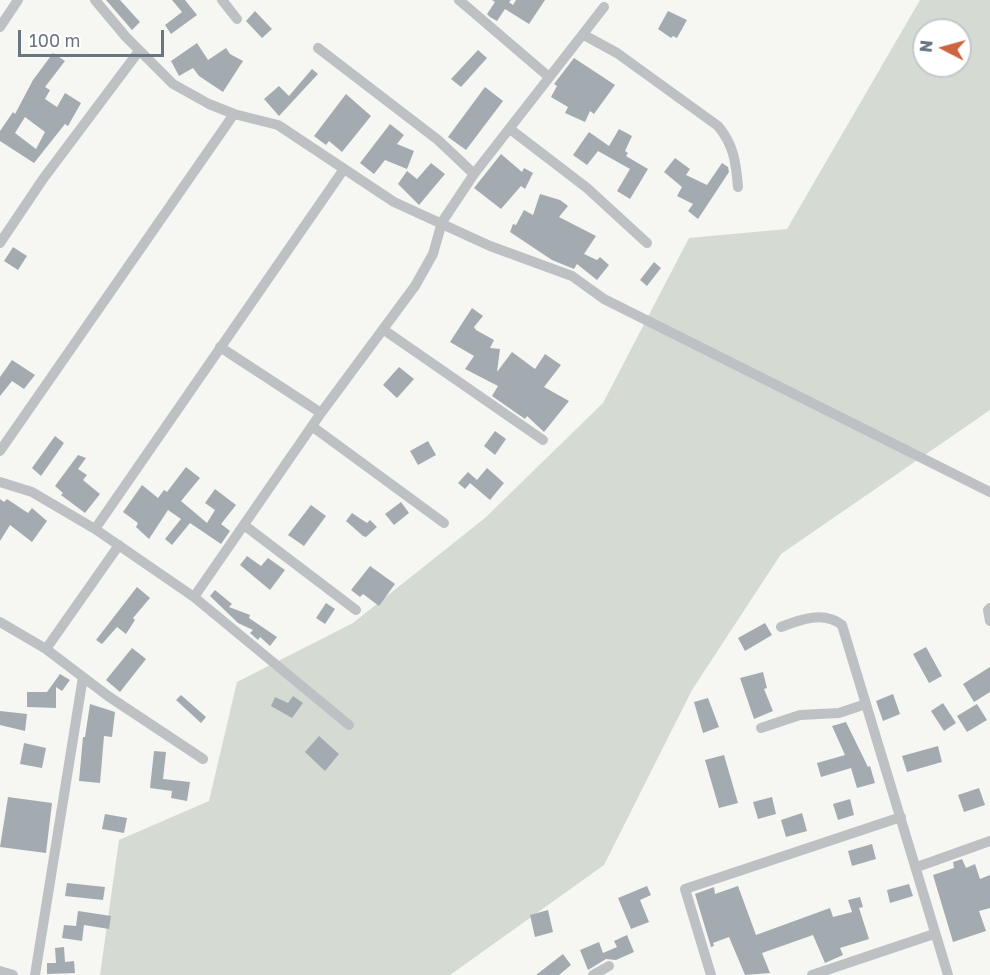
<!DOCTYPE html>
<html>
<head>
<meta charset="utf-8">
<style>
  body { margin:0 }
  #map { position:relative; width:990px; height:975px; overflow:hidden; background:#f6f6f3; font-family:"Golos Text",sans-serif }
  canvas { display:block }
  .north { position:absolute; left:912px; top:18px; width:60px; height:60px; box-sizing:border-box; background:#fff; border:2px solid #c3c8cc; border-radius:50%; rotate:276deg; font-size:16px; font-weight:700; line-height:24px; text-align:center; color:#697580 }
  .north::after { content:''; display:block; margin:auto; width:21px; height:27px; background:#cc653d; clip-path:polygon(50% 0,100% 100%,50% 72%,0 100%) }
  .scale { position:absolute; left:18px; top:30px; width:146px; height:27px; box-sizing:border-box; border:3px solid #697580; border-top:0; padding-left:8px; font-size:18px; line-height:21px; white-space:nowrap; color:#697580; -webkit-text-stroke:4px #fff; paint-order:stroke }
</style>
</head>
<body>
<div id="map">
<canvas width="990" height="975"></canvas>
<div class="north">N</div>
<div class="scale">100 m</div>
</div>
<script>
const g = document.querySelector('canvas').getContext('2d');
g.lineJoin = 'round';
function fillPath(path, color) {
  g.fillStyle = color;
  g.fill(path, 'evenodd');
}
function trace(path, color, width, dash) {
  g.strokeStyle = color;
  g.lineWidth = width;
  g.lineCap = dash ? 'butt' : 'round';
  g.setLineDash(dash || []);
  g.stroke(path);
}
fillPath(new Path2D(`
  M920,0h70v410l-209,144 -89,136 -88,175 -154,110h-350l19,-135 90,-39 28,-119 116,-59 132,-105 118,-115 86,-165 98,-9zM924,30h36v36h-36z`), '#d5dad3');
fillPath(new Path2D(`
  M106,0h14l20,22 -8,8z
  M172,0h13l12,15 -26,19 -6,-9 17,-13z
  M492,0h19l-2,2 4,3 3,-5h29l-16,24 -24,-15 -8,12 -7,-4 -3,-3 8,-12z
  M255,11l17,18 -10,9 -16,-17z
  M668,11l19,9 -10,18 -4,-2 -2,2 -13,-9z
  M197,43l11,17 18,-12 4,6 13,7 -20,31 -24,-16 -6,-8 -14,8 -8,-15z
  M478,50l9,8 -26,29 -10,-8z
  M53,53l12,8 -20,26 5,3 -5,9 12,8 8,-14 16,10 -13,23 -3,-2 -31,39 -34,-22v-10l13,-19 2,2 18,-34zM25,117l20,15 -9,17 -21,-16z
  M574,58l41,27 -21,29 -4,-3 -5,11 -20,-9 3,-6 -17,-10 6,-11 -3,-2z
  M312,69l6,5 -39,42 -15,-17 15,-13 10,10z
  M485,87l18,14 -37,49 -18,-13z
  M346,94l25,22 -29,36 -13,-11 -3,4 -12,-9z
  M390,124l14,11 -7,9 17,7 -7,18 -22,-9 -11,14 -14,-11z
  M619,129l13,7 -7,15 3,2 -2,3 22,13 -18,30 -13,-8 13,-22 -32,-18 -11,14 -14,-10 16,-23 20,14z
  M501,154l21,18 2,-4 9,5 -8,16 -4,-3 -20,23 -27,-21z
  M675,158l15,11 -4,6 21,10 15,-22 6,4 1,5 -31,47 -10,-8 5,-7 -16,-8 5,-9 -18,-15z
  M431,163l14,11 -26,31 -21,-21 9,-13 10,8z
  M540,194l20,6 8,6 -9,11 37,19 -12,18 13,6 3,-3 9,8 -12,15 -20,-16 -3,5 -22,-9 -42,-28 3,-8 3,1 8,-15 9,5z
  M13,247l14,9 -9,14 -14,-9z
  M654,262l7,6 -14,18 -7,-6z
  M472,308l11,8 -9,11 2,3 18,10 -4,8 10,1 -3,23 15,-20 23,17 10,-15 16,11 -17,22 25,14 -25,31 -17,-16 -2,3 -33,-23 6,-10 -33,-17 9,-13 -24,-14z
  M12,360l23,15 -11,14 -12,-8 -12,15v-19z
  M399,367l15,12 -17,19 -14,-13z
  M495,431l11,8 -11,16 -11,-9z
  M55,436l9,7 -23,33 -9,-8z
  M428,441l8,14 -18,10 -8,-14z
  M78,455l8,3 -8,11 9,6 -4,5 17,14 -15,19 -24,-18 2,-2 -8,-7z
  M186,467l14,11 -19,23 26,22 8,-13 -10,-7 10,-14 21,16 -15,19 9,7 -9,13 -31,-21 -18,22 -7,-6 16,-20 -13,-9 -19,29 -13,-12 2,-4 -15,-11 19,-27 16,13 6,-8 3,2z
  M487,468l17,15 -14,17 -20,-17 -5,6 -7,-6 10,-11 9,8z
  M0,499l4,3 3,-3 21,14 4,-5 15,13 -15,21 -22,-17 -10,16z
  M401,502l8,11 -15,12 -9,-11z
  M311,505l15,11 -22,30 -16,-11z
  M352,513l15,10 3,-3 7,7 -11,10 -3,-1 -17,-15z
  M247,556l14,10 7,-8 17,12 -15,20 -30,-25z
  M370,566l25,18 -16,22 -16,-12 -3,3 -9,-7z
  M137,587l13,11 -17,20 2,2 -9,14 -9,-7 -15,17 -6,-4z
  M215,590l17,14 -3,3 21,8 -1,3 28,19 -7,9 -10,-9 -2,3 -8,-7 3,-3 -15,-7 -28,-27z
  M326,603l9,6 -10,15 -9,-6z
  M765,623l7,12 -27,16 -7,-13z
  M926,647l16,29 -13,7 -16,-29z
  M132,648l14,11 -26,33 -14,-12z
  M990,667v25l-16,10 -11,-18z
  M763,672l4,16 -3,1 9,22 -19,8 -14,-41z
  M60,674l10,6 -8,11 -6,-4v21l-29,-1v-15h20z
  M893,694l7,20 -17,7 -7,-20z
  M181,695l25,22 -5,6 -25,-23z
  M293,696l10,7 -11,15 -21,-12 4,-9 13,6z
  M708,698l11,29 -16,6 -9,-31z
  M943,703l13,20 -12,8 -13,-20z
  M90,704l25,8 -3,25 -8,-1 -4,47 -21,-2 4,-44h2z
  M977,704l10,16 -20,12 -10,-16z
  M0,711l27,3 -2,17 -25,-6z
  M846,722l22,45 2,-1 5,17 -18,5 -6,-20 -30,9 -4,-14 28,-8 -13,-29z
  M319,736l20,18 -14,17 -20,-19z
  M24,743l22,5 -4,20 -22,-4z
  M938,746l4,16 -35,10 -5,-16z
  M154,751l12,1 -3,27 27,3 -3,19 -16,-3 1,-7 -22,-3z
  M724,755l14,48 -19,5 -14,-48z
  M979,788l6,17 -21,7 -6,-17z
  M8,797l44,6 -6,50 -46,-6z
  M772,797l4,17 -18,5 -5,-17z
  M850,799l4,16 -16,5 -5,-16z
  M802,813l5,18 -21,6 -5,-17z
  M105,814l22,4 -3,15 -22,-4z
  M872,844l4,15 -24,7 -4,-15z
  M962,859l4,9 9,-4 5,15 10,-4v33l-11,3 7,20 -33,11 -20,-67 21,-7 -1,-6z
  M67,883l38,4 -2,13 -38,-4z
  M909,884l4,12 -23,7 -3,-13z
  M647,886l4,9 -11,5 9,22 -18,7 -13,-31z
  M738,886l18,49 74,-27 3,9 19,-5 -4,-12 12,-3 3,10 -4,1 10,31 -29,9 3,7 -18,8 -12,-28 -51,18 8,20 -25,2 -16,-38 -16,6 1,3 -3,1 -16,-53 19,-7 1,7z
  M548,910l5,22 -18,5 -5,-22z
  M78,911l33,5 -2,13 -25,-4 -2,16 -20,-3 2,-13 12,1z
  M627,935l7,17 -18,8 -10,-1 -18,11 -8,-20 19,-8 4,11 14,-6 -3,-6z
  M64,947l1,15 9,-1 1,12 -28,1v-11h9l-1,-15z
  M563,954l8,11 -12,10h-23z`), '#a4abb0');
trace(new Path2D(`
  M95,0l31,37 47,47 36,20 25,10 44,11 116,77 96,44 82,30 32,23 386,193
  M222,0l15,19
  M459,0l90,77
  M0,27l18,-27
  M584,35l33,18 101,73c16,19 18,37 20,61
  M318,48l120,92 36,34
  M510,129l77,59 60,55
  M0,243l43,-64 96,-128
  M384,330l159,110
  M220,347l101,66
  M313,427l131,96
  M0,451l234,-337
  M0,482l32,10 63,37 99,68 155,128
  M244,525l112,85
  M95,529l249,-360
  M194,597l127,-184 94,-127 18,-32 9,-32 32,-48 130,-167
  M990,608l-2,2 2,11
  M0,622l46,27 62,47 95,63
  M781,627c20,-8 43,-16 61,-2l106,350
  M46,649l73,-104
  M761,728l39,-13 39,-2 27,-9
  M917,867l73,-26
  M0,971l13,4
  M35,975l48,-298
  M593,975l16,-9
  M711,975l-26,-86 216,-72
  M812,975l122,-41`), '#bec1c4', 10);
</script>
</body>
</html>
